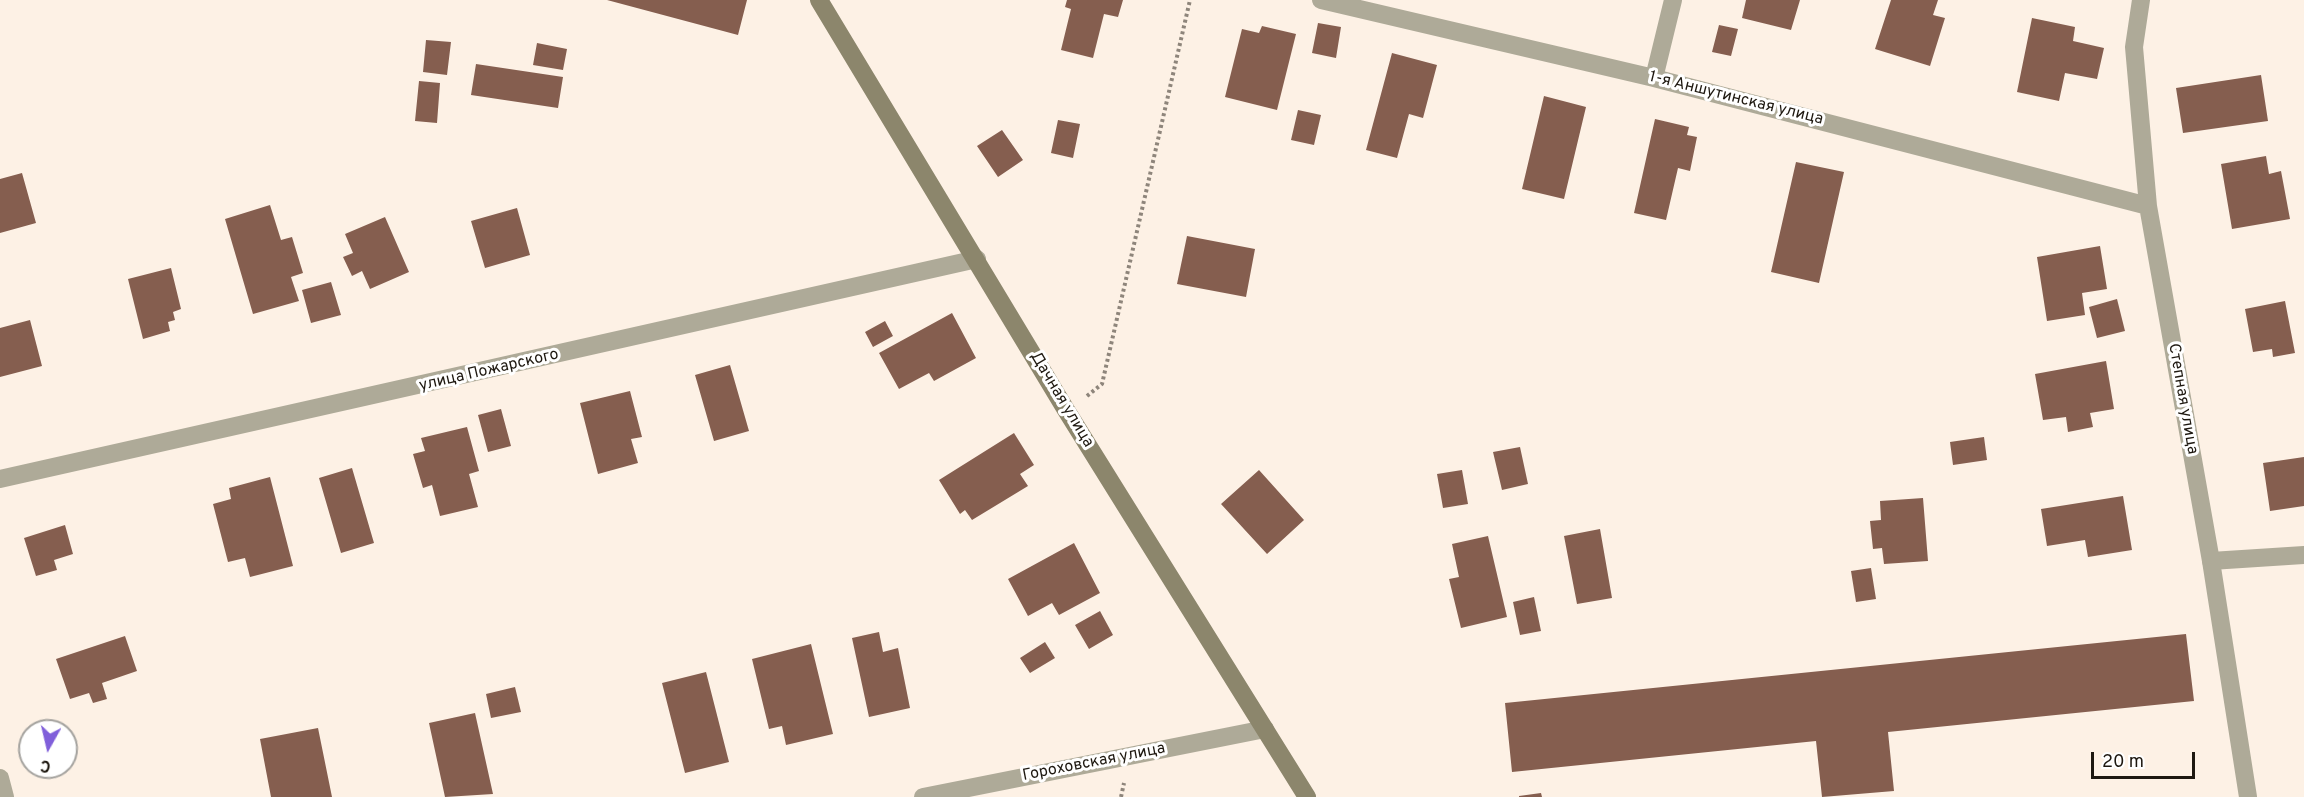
<!DOCTYPE html>
<html>
<head>
<meta charset="utf-8">
<style>
  body { margin:0 }
  #map { position:relative; width:2304px; height:797px; overflow:hidden; background:#fdf1e5; font-family:Overpass,sans-serif }
  canvas { display:block }
  .north { position:absolute; left:18px; top:719px; width:60px; height:60px; box-sizing:border-box; background:#fff; border:2px solid #a5a39f; border-radius:50%; rotate:188deg; font-size:16px; font-weight:700; line-height:24px; text-align:center; color:#1e1810 }
  .north::after { content:''; display:block; margin:auto; width:21px; height:27px; background:#805fda; clip-path:polygon(50% 0,100% 100%,50% 72%,0 100%) }
  .scale { position:absolute; left:2091px; top:752px; width:104px; height:27px; box-sizing:border-box; border:3px solid #1e1810; border-top:0; padding-left:8px; font-size:18px; line-height:21px; white-space:nowrap; color:#1e1810; -webkit-text-stroke:4px #fff; paint-order:stroke }
</style>
</head>
<body>
<div id="map">
<canvas width="2304" height="797"></canvas>
<div class="north">С</div>
<div class="scale">20 m</div>
</div>
<script>
const g = document.querySelector('canvas').getContext('2d');
g.lineJoin = 'round';
function fillPath(path, color) {
  g.fillStyle = color;
  g.fill(path, 'evenodd');
}
function trace(path, color, width, dash) {
  g.strokeStyle = color;
  g.lineWidth = width;
  g.lineCap = dash ? 'butt' : 'round';
  g.setLineDash(dash || []);
  g.stroke(path);
}
function drawText(font, color, halo, rows, align = 'center') {
  g.font = font + ' Overpass,sans-serif';
  g.lineWidth = 6;
  g.setLineDash([]);
  g.textBaseline = 'middle';
  g.strokeStyle = halo;
  g.fillStyle = color;
  for (const [text, x, y, turn = 0] of rows) {
    g.save();
    g.translate(x, y);
    g.rotate((+turn || 0) * Math.PI / 180);
    g.textAlign = isNaN(turn) ? turn : align;
    if (halo) g.strokeText(text, 0, 0);
    g.fillText(text, 0, 0);
    g.restore();
  }
}
fillPath(new Path2D(`
  M607,0h140l-9,35z
  M1067,0h56l-5,17 -14,-3 -11,44 -32,-8 10,-41 -6,-2z
  M1746,0h54l-9,30 -49,-12z
  M1891,0h47l-5,15 12,3 -15,48 -55,-17z
  M2032,18l43,9 -2,14 31,7 -7,31 -32,-6 -6,28 -42,-9z
  M1318,23l23,4 -5,31 -24,-5z
  M1719,25l19,4 -7,27 -19,-4z
  M1262,26l34,8 -19,76 -52,-13 17,-68 17,4z
  M426,40l25,2 -4,33 -24,-3z
  M537,43l30,6 -4,21 -30,-5z
  M1392,53l45,12 -14,53 -14,-4 -12,44 -31,-8z
  M476,64l87,13 -5,31 -87,-13z
  M2261,75l7,46 -85,12 -7,-45z
  M419,81l21,2 -3,40 -22,-2z
  M1544,96l42,11 -22,92 -42,-10z
  M1298,110l23,5 -7,30 -23,-5z
  M1655,119l34,8 -2,8 10,2 -7,34 -12,-3 -12,52 -32,-7z
  M1058,120l22,4 -7,34 -22,-5z
  M1002,130l21,30 -25,17 -21,-31z
  M2266,156l3,18 12,-3 9,48 -58,10 -11,-65z
  M1796,162l48,10 -25,111 -48,-11z
  M22,173l14,50 -36,10v-54z
  M270,205l11,35 11,-3 11,36 -12,4 8,24 -46,13 -28,-95z
  M517,208l13,47 -45,13 -14,-47z
  M385,217l24,55 -39,17 -8,-18 -10,5 -9,-19 10,-4 -8,-19z
  M1187,236l68,13 -9,48 -69,-13z
  M2100,246l7,43 -25,4 3,22 -38,6 -10,-64z
  M171,268l10,41 -8,3 2,8 -7,2 2,9 -27,8 -15,-60z
  M331,282l10,33 -30,8 -9,-33z
  M2117,299l8,32 -28,7 -8,-31z
  M2285,301l10,52 -22,4 -1,-8 -19,3 -8,-43z
  M952,313l24,45 -42,23 -5,-8 -30,16 -20,-36z
  M30,320l12,46 -42,11v-49z
  M885,321l8,15 -20,11 -8,-15z
  M2106,361l8,48 -24,4 3,14 -25,5 -2,-15 -23,3 -8,-46z
  M730,365l19,66 -35,10 -19,-66z
  M630,391l12,46 -11,2 7,24 -40,11 -18,-71z
  M501,409l10,37 -23,6 -10,-37z
  M467,427l12,44 -10,3 9,33 -38,9 -8,-31 -9,3 -10,-34 12,-3 -4,-13z
  M1014,433l20,32 -14,9 8,12 -56,34 -7,-10 -5,4 -21,-34z
  M1984,437l3,23 -34,5 -3,-23z
  M1520,447l8,37 -26,6 -9,-38z
  M2304,457v49l-34,5 -7,-48z
  M352,468l22,75 -33,10 -22,-75z
  M1259,470l45,50 -37,34 -46,-50z
  M1462,470l6,34 -25,4 -6,-34z
  M270,477l23,89 -43,11 -5,-19 -17,4 -15,-58 18,-5 -2,-11z
  M2123,496l9,54 -44,7 -3,-17 -38,6 -6,-37z
  M1923,498l5,63 -44,3 -2,-16 -9,1 -3,-28 11,-1 -1,-19z
  M65,525l8,29 -19,6 3,10 -21,6 -12,-38z
  M1600,529l12,69 -35,6 -13,-68z
  M1488,536l19,81 -46,11 -12,-49 10,-2 -7,-33z
  M1074,543l26,50 -41,22 -7,-12 -24,13 -20,-37z
  M1871,568l5,31 -20,3 -5,-31z
  M1534,597l7,34 -21,4 -7,-33z
  M1100,611l13,24 -24,14 -14,-24z
  M879,632l4,20 15,-4 12,60 -41,9 -17,-79z
  M2186,634l8,67 -306,31 6,59 -72,6 -6,-56 -304,31 -7,-69z
  M125,636l12,35 -35,12 5,16 -14,4 -4,-10 -19,6 -14,-40z
  M1045,642l10,16 -25,15 -10,-15z
  M811,644l22,90 -47,11 -4,-19 -13,3 -17,-70z
  M706,672l23,90 -44,11 -23,-90z
  M515,687l6,25 -30,6 -5,-24z
  M475,713l18,81 -48,3 -16,-74z
  M318,728l14,69h-61l-11,-58z
  M1541,793l1,4h-23v-1z`), '#855e4f');
trace(new Path2D(`
  M1087,396l15,-12 88,-384
  M1121,797l3,-14`), '#8e857b', 4, [3, 3]);
trace(new Path2D(`
  M2211,561l93,-6`), '#aeaa98', 18);
trace(new Path2D(`
  M1321,0l333,78 494,128
  M2141,0l-7,47 14,159 63,355 37,236
  M1654,78l19,-78
  M0,479l977,-220
  M0,778l5,19
  M923,797l342,-68`), '#aeaa98', 18);
trace(new Path2D(`
  M819,0l247,410 241,387`), '#8c866c', 18);
drawText('16px', '#1e1810', '#fff', [
  ["1-я Аншутинская улица",1736,99,14],
  ["улица Пожарского",489,371,-13],
  ["Степная улица",2182,399,80],
  ["Дачная улица",1061,400,59],
  ["Гороховская улица",1094,763,-11]
]);
</script>
</body>
</html>
